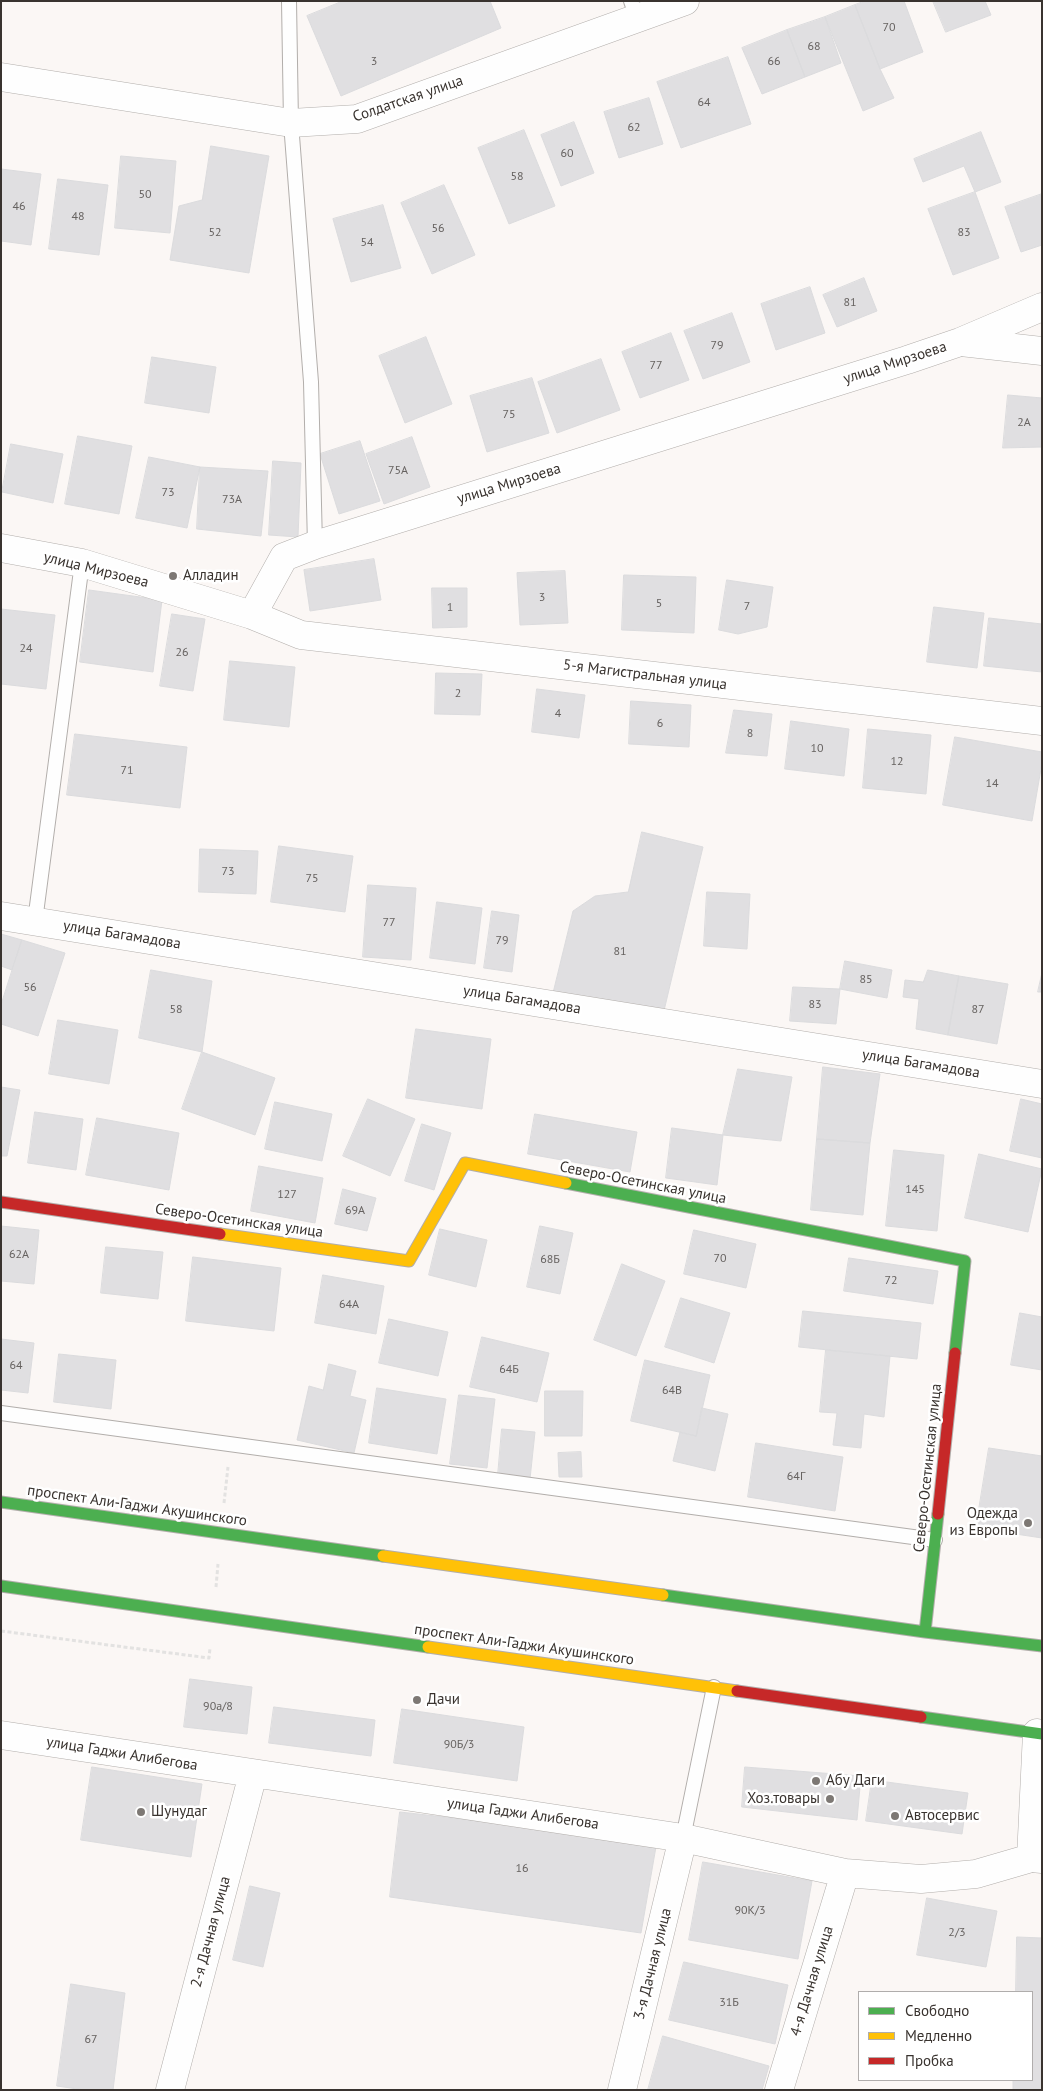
<!DOCTYPE html>
<html>
<head>
<meta charset="utf-8">
<style>
  body { margin:0 }
  #map { position:relative; width:1043px; height:2091px; overflow:hidden; background:#fbf7f5; font-family:"PT Sans",sans-serif }
  canvas { display:block }
  .frame { position:absolute; inset:0; border:2px solid #39332f; pointer-events:none }
  .legend { position:absolute; left:858px; top:1991px; width:175px; height:90px; box-sizing:border-box; background:#fff; border:1px solid #b0adac; margin:0; padding:6px 9px; list-style:none; font-size:15px; color:#39332f }
  .legend li { display:flex; align-items:center; gap:10px; height:25px }
  .legend b { width:25px; border:1px solid #b0adac }
</style>
</head>
<body>
<div id="map">
<canvas width="1043" height="2091"></canvas>
<div class="frame"></div>
<ul class="legend">
<li><b style="height:6px;background:#4caf50"></b>Свободно</li>
<li><b style="height:6px;background:#ffc107"></b>Медленно</li>
<li><b style="height:6px;background:#c62828"></b>Пробка</li>
</ul>
</div>
<script>
const g = document.querySelector('canvas').getContext('2d');
g.lineJoin = 'round';
function fillPath(path, color) {
  g.fillStyle = color;
  g.fill(path, 'evenodd');
}
function trace(path, color, width, dash) {
  g.strokeStyle = color;
  g.lineWidth = width;
  g.lineCap = dash ? 'butt' : 'round';
  g.setLineDash(dash || []);
  g.stroke(path);
}
function drawText(font, color, halo, rows, align = 'center') {
  g.font = font + ' "PT Sans",sans-serif';
  g.lineWidth = 5;
  g.setLineDash([]);
  g.textBaseline = 'middle';
  g.strokeStyle = halo;
  g.fillStyle = color;
  for (const [text, x, y, turn = 0] of rows) {
    g.save();
    g.translate(x, y);
    g.rotate((+turn || 0) * Math.PI / 180);
    g.textAlign = isNaN(turn) ? turn : align;
    if (halo) g.strokeText(text, 0, 0);
    g.fillText(text, 0, 0);
    g.restore();
  }
}
const building = new Path2D(`
  M343,1h147l11,27 -160,68 -34,-80z
  M865,1h39l19,51 -43,17 -25,-64z
  M933,1h52l6,14 -45,17z
  M855,5l25,64 14,29 -31,13 -38,-94z
  M825,17l16,46 -36,14 -18,-47z
  M787,30l18,47 -43,17 -20,-46z
  M728,57l23,67 -70,24 -24,-66z
  M649,98l14,46 -44,14 -15,-46z
  M574,122l20,51 -33,13 -20,-51z
  M524,130l31,76 -46,18 -31,-76z
  M981,132l20,50 -26,10 -11,-26 -41,16 -9,-23z
  M211,146l58,10 -20,117 -79,-13 9,-54 23,-6z
  M121,156l55,5 -6,72 -55,-5z
  M1,169l40,5 -10,71 -30,-4z
  M58,179l50,6 -9,70 -50,-6z
  M444,185l31,70 -43,19 -31,-71z
  M975,192l24,66 -46,17 -25,-66z
  M1042,194v51l-21,7 -16,-45z
  M383,205l18,63 -50,14 -18,-63z
  M864,278l13,33 -40,16 -14,-32z
  M810,287l15,46 -49,17 -15,-46z
  M732,313l18,49 -47,17 -19,-48z
  M671,333l18,47 -49,18 -18,-46z
  M426,337l26,67 -47,19 -26,-67z
  M152,357l64,10 -7,46 -64,-10z
  M601,359l19,51 -63,23 -19,-51z
  M532,378l17,55 -62,19 -17,-56z
  M1008,395l34,3v49l-39,1z
  M78,436l54,10 -13,68 -54,-10z
  M412,437l18,50 -46,17 -18,-50z
  M360,441l20,60 -41,13 -19,-60z
  M11,444l52,10 -10,49 -51,-11z
  M149,457l51,10 -13,61 -51,-10z
  M273,461l28,2 -3,74 -29,-2z
  M200,467l68,4 -7,65 -64,-7z
  M374,559l7,41 -71,11 -6,-41z
  M565,571l3,52 -48,2 -3,-52z
  M624,575l72,2 -2,56 -72,-3z
  M727,580l46,7 -6,40 -29,7 -19,-4z
  M432,588h35v39l-34,1z
  M89,590l73,10 -9,72 -73,-10z
  M934,607l50,6 -7,55 -50,-6z
  M1,609l54,6 -9,74 -45,-5z
  M172,614l33,5 -12,72 -33,-5z
  M989,618l53,6v48l-58,-6z
  M230,661l65,6 -6,60 -65,-7z
  M436,673l46,1 -2,41 -45,-1z
  M537,689l48,6 -6,43 -47,-6z
  M631,701l60,4 -2,42 -60,-3z
  M734,710l38,4 -5,42 -41,-3z
  M791,721l58,8 -5,47 -59,-7z
  M868,729l63,6 -5,59 -63,-6z
  M75,734l112,13 -7,61 -113,-13z
  M955,737l87,15v11l-10,58 -89,-16z
  M642,832l61,15 -41,172 -109,-26 20,-82 22,-15 33,-4z
  M279,846l74,10 -8,56 -74,-10z
  M200,849l58,2 -2,43 -57,-2z
  M368,885l48,3 -5,72 -48,-3z
  M707,892l43,2 -3,55 -43,-3z
  M437,902l45,6 -7,56 -45,-6z
  M492,911l27,4 -7,57 -28,-4z
  M1,934l21,6 -10,30 -11,-4z
  M22,940l43,13 -27,83 -37,-12v-19z
  M845,961l47,9 -5,28 -47,-9z
  M151,970l61,11 -10,71 -63,-14z
  M928,970l31,6 -11,59 -32,-6 3,-30 -16,-2 2,-17 18,2z
  M1042,973v19h-4z
  M959,976l49,8 -11,60 -49,-9z
  M793,987l47,2 -4,35 -46,-3z
  M58,1020l60,10 -9,54 -60,-10z
  M416,1029l75,10 -9,70 -76,-11z
  M202,1052l73,26 -20,57 -73,-26z
  M823,1067l57,7 -10,69 -53,-4z
  M738,1069l54,8 -11,64 -58,-6z
  M1,1087l19,3 -13,66h-6z
  M368,1099l47,20 -25,57 -47,-20z
  M1021,1099l21,5v54l-32,-7z
  M275,1102l57,12 -10,47 -57,-12z
  M35,1112l48,7 -7,51 -48,-7z
  M535,1114l102,18 -7,40 -102,-18z
  M97,1118l82,15 -10,57 -83,-15z
  M422,1124l29,9 -17,57 -29,-9z
  M672,1128l51,7 -6,50 -51,-7z
  M817,1139l53,4 -7,72 -52,-5z
  M894,1150l50,5 -7,76 -51,-5z
  M979,1154l63,15 -14,63 -63,-14z
  M259,1166l64,12 -8,45 -64,-12z
  M343,1189l33,9 -9,33 -32,-7z
  M1,1226l38,4 -5,54 -33,-3z
  M540,1226l33,7 -13,61 -33,-7z
  M440,1229l47,11 -11,47 -47,-12z
  M694,1230l62,14 -10,44 -62,-14z
  M106,1247l57,5 -5,47 -57,-6z
  M193,1257l88,11 -7,63 -88,-10z
  M849,1258l89,13 -5,33 -89,-13z
  M622,1264l43,17 -29,75 -42,-16z
  M323,1275l61,11 -8,48 -61,-11z
  M681,1298l49,15 -16,50 -49,-16z
  M803,1311l118,12 -4,36 -118,-12z
  M1020,1313l22,4v53l-31,-5z
  M389,1319l59,13 -10,44 -59,-13z
  M482,1337l67,16 -12,49 -67,-15z
  M1,1339l33,4 -6,50 -27,-3z
  M826,1350l64,6 -6,61 -20,-3 -3,34 -28,-3 4,-32 -17,-1z
  M59,1354l57,6 -5,49 -57,-7z
  M645,1360l65,15 -14,61 -65,-15z
  M329,1364l27,7 -6,25 16,4 -12,53 -57,-13 12,-54 14,4z
  M377,1388l69,11 -9,55 -68,-11z
  M545,1391h38l-1,45h-37z
  M459,1395l36,4 -8,69 -37,-4z
  M702,1408l26,6 -13,57 -42,-10 7,-29 16,4z
  M502,1429l33,3 -5,47 -32,-4z
  M756,1443l87,14 -8,54 -87,-14z
  M989,1448l53,8v82l-66,-10z
  M581,1452l1,25h-23l-1,-24z
  M190,1679l62,8 -5,47 -63,-7z
  M274,1707l101,13 -4,36 -102,-13z
  M402,1709l122,18 -7,54 -123,-18z
  M92,1767l110,17 -11,73 -110,-17z
  M745,1767l116,9 -4,44 -115,-13z
  M872,1780l96,13 -6,41 -96,-13z
  M400,1812l257,29 -16,92 -251,-36z
  M703,1862l109,19 -14,78 -109,-19z
  M250,1886l30,7 -17,74 -30,-7z
  M927,1898l70,13 -11,56 -69,-12z
  M1017,1937l25,1v152h-29v-10h19v-88h-16z
  M684,1962l104,23 -13,59 -106,-24z
  M71,1984l54,9 -12,97h-29l-27,-4z
  M663,2036l106,30 -7,24h-114z`);
fillPath(building, '#e0dfe1');
trace(building, '#dbdbdd', 1);
const lane = new Path2D(`
  M289,1l2,122 20,259 4,163
  M631,1l6,17
  M35,921l47,-358
  M1,1413l934,127
  M683,1838l31,-151`);
const street = new Path2D(`
  M1,77l290,46 66,-4 328,-118
  M961,342l81,9
  M1,548l81,15 170,52 32,-58 31,-12 592,-185 53,-18 82,-35
  M252,615l49,20 741,86
  M1,916l1041,168
  M1,1735l682,103 162,35 76,6 55,-5 55,-16 11,1
  M1031,1858l6,-125
  M170,2090l83,-316
  M622,2090l61,-252
  M779,2090l66,-217`);
const fast = new Path2D(`
  M566,1183l399,78 -10,92
  M1,1502l382,54
  M1,1586l427,61
  M663,1595l262,37 117,14
  M925,1632l13,-118
  M921,1717l121,17`);
const slow = new Path2D(`
  M220,1234l189,27 56,-98 101,20
  M383,1556l280,39
  M428,1647l309,44`);
const jam = new Path2D(`
  M1,1202l219,32
  M938,1514l17,-161
  M737,1691l184,26`);
trace(lane, '#b2aeab', 16);
trace(street, '#b2aeab', 29);
trace(fast, '#b2aeab', 13);
trace(slow, '#b2aeab', 13);
trace(jam, '#b2aeab', 13);
trace(new Path2D(`
  M224,1503l4,-36
  M216,1587l2,-23
  M1,1631l208,27 1,-10`), '#e3e2e1', 3, [4, 2.5]);
trace(lane, '#fefefe', 14);
trace(street, '#fefefe', 28);
trace(fast, '#4caf50', 11);
trace(slow, '#ffc107', 11);
trace(jam, '#c62828', 11);
for (const [x, y, r, color] of [
  [173,576,5,"#7d7874"],
  [1028,1523,5,"#7d7874"],
  [417,1700,5,"#7d7874"],
  [816,1781,5,"#7d7874"],
  [830,1799,5,"#7d7874"],
  [141,1812,5,"#7d7874"],
  [895,1816,5,"#7d7874"]
]) {
  const dot = new Path2D();
  dot.arc(x, y, r, 0, 2 * Math.PI);
  g.fillStyle = color;
  g.fill(dot);
  trace(dot, '#fff', 2);
}
drawText('12px', '#666260', null, [
  ["70",889,28],
  ["68",814,47],
  ["3",374,62],
  ["66",774,62],
  ["64",704,103],
  ["62",634,128],
  ["60",567,154],
  ["58",517,177],
  ["50",145,195],
  ["46",19,207],
  ["48",78,217],
  ["56",438,229],
  ["52",215,233],
  ["83",964,233],
  ["54",367,243],
  ["81",850,303],
  ["79",717,346],
  ["77",656,366],
  ["75",509,415],
  ["2А",1024,423],
  ["75А",398,471],
  ["73",168,493],
  ["73А",232,500],
  ["3",542,598],
  ["5",659,604],
  ["7",747,607],
  ["1",450,608],
  ["24",26,649],
  ["26",182,653],
  ["2",458,694],
  ["4",558,714],
  ["6",660,724],
  ["8",750,734],
  ["10",817,749],
  ["12",897,762],
  ["71",127,771],
  ["14",992,784],
  ["73",228,872],
  ["75",312,879],
  ["77",389,923],
  ["79",502,941],
  ["81",620,952],
  ["85",866,980],
  ["56",30,988],
  ["83",815,1005],
  ["58",176,1010],
  ["87",978,1010],
  ["145",915,1190],
  ["127",287,1195],
  ["69А",355,1211],
  ["62А",19,1255],
  ["70",720,1259],
  ["68Б",550,1260],
  ["72",891,1281],
  ["64А",349,1305],
  ["64",16,1366],
  ["64Б",509,1370],
  ["64В",672,1391],
  ["64Г",796,1477],
  ["90а/8",218,1707],
  ["90Б/3",459,1745],
  ["16",522,1869],
  ["90К/3",750,1911],
  ["2/3",957,1933],
  ["31Б",729,2003],
  ["67",91,2040]
]);
drawText('15px', '#39332f', '#fff', [
  ["Солдатская улица",408,99,-19],
  ["улица Мирзоева",895,363,-18],
  ["улица Мирзоева",509,484,-17],
  ["улица Мирзоева",96,570,14],
  ["5-я Магистральная улица",645,675,7],
  ["улица Багамадова",122,935,9],
  ["улица Багамадова",522,1000,9],
  ["улица Багамадова",921,1064,9],
  ["Северо-Осетинская улица",643,1183,11],
  ["Северо-Осетинская улица",239,1221,8],
  ["Северо-Осетинская улица",928,1468,-84],
  ["проспект Али-Гаджи Акушинского",137,1506,8],
  ["проспект Али-Гаджи Акушинского",524,1645,8],
  ["улица Гаджи Алибегова",122,1754,9],
  ["улица Гаджи Алибегова",523,1814,8],
  ["2-я Дачная улица",211,1932,-75],
  ["3-я Дачная улица",653,1964,-76],
  ["4-я Дачная улица",812,1981,-73]
]);
drawText('15px', '#39332f', '#fff', [
  ["Алладин",183,576],
  ["Одежда",1018,1514,"right"],
  ["из Европы",1018,1531,"right"],
  ["Дачи",427,1700],
  ["Абу Даги",826,1781],
  ["Хоз.товары",820,1799,"right"],
  ["Шунудаг",151,1812],
  ["Автосервис",905,1816]
], 'left');
</script>
</body>
</html>
